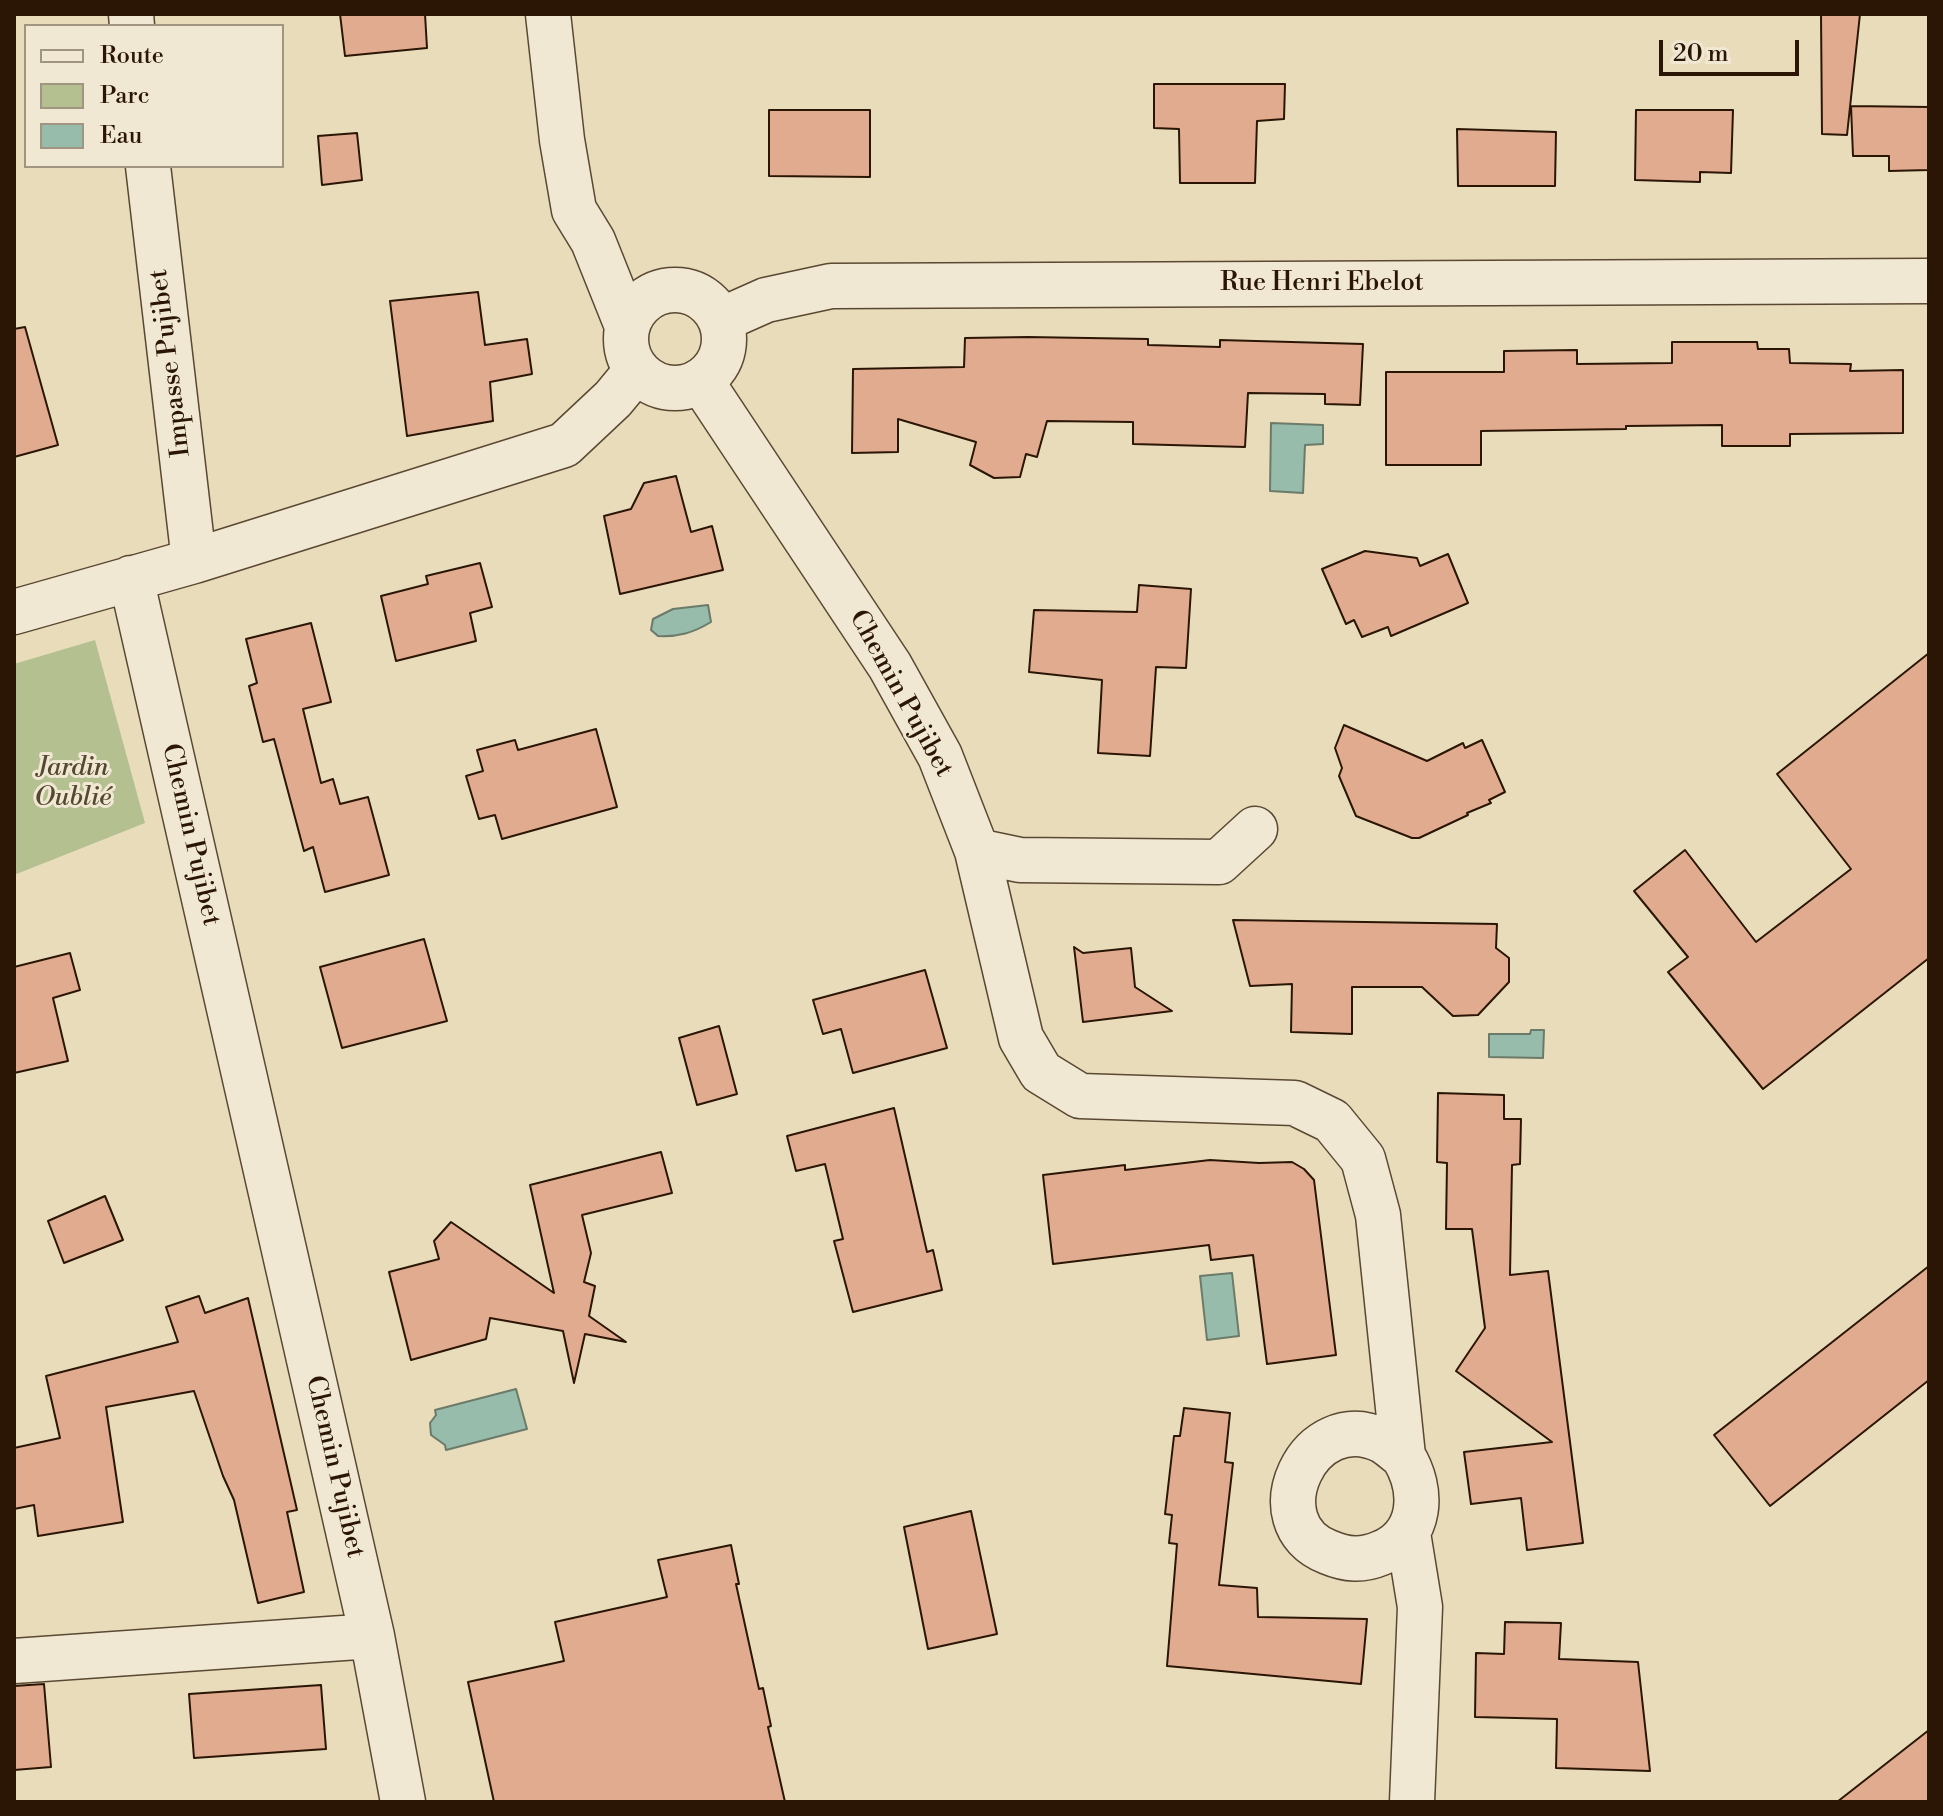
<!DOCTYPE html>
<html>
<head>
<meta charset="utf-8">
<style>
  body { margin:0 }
  #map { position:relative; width:1943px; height:1816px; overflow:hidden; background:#e8dcbb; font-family:"Libre Bodoni",serif }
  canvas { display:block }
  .frame { position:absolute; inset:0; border:16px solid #2b1605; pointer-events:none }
  .legend { position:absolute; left:24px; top:24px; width:260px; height:144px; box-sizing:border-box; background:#f0e8d3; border:2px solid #a19481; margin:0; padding:10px 14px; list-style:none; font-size:24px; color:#2b1605 }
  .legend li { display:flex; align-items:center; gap:16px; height:40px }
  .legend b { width:40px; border:2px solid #a19481 }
  .scale { position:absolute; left:1659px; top:40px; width:140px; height:36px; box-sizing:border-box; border:4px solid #2b1605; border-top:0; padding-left:10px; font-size:24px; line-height:28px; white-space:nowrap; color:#2b1605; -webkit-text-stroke:6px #f0e8d3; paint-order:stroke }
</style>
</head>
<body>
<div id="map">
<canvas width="1943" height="1816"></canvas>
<div class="frame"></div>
<ul class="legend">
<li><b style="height:10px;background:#f0e8d3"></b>Route</li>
<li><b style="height:22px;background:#b5c091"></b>Parc</li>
<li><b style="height:22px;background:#98bcab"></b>Eau</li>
</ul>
<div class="scale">20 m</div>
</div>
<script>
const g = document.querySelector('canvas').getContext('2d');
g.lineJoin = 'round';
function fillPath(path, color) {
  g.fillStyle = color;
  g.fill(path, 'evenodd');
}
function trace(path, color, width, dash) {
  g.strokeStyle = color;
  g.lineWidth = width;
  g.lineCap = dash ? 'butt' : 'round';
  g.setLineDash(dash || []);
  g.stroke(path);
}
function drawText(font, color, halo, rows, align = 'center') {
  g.font = font + ' "Libre Bodoni",serif';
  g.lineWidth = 6;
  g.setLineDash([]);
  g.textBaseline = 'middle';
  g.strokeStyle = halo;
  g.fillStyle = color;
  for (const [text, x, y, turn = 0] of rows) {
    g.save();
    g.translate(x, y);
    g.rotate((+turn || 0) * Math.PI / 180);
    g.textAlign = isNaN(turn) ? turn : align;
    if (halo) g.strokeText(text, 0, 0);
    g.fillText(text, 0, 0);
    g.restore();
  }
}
fillPath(new Path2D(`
  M95,640l50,183 -131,52v-211z`), '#b5c091');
const water = new Path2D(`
  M1271,423l52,2v19l-18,1 -2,48 -33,-2z
  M708,605l3,17c-18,11 -33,15 -53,14l-7,-6 2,-11 20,-10z
  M1531,1030h13l-1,28 -54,-1v-23h41z
  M1232,1273l7,63 -32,4 -7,-64z
  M516,1389l11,40 -81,21 -1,-5 -14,-10 -1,-12 6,-8 -1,-5z`);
fillPath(water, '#98bcab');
trace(water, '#6c7a69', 2);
const building = new Path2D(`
  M340,14h85l2,34 -82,8z
  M1821,14h39l-13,121 -25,-1z
  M1154,84h131l-1,35 -27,2 -2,62h-75l-1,-54 -25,-1z
  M1851,106l78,1v63l-40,1v-15h-36z
  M769,110h101v67l-101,-1z
  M1636,110h97l-2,63 -31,-1v10l-65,-2z
  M1457,129l99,3 -1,54h-97z
  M357,133l5,47 -40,5 -4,-49z
  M478,292l7,53 42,-6 5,35 -42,8 3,39 -86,15 -17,-135z
  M25,327l33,118 -44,12v-128z
  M1028,337l120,2v6l72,2v-7l143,4 -3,61 -35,-1v-10l-77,-1 -3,54 -112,-3v-22l-86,-1 -10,36 -11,-3 -6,23 -26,1 -24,-13 6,-23 -78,-23v33l-46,1 1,-84 111,-2 1,-29z
  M1672,342h85l1,7h31l1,14 61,1 -1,7 53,-1v63l-113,1v12h-68v-21l-96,1v3l-145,2v34h-95v-93h118v-21l73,-1v14l95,-1z
  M676,476l15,56 21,-6 11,44 -103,24 -16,-78 27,-7 13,-26z
  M1365,551l52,7 3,8 28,-12 20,49 -77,33 -3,-9 -26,10 -8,-17 -8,4 -24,-55z
  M480,563l12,44 -22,6 6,28 -80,20 -15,-65 47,-12 -2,-8z
  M1139,585l52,4 -5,79 -30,-1 -6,89 -52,-3 4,-73 -73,-8 5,-62 103,2z
  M311,623l20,79 -28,7 18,74 12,-4 7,25 28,-7 21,78 -64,17 -12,-45 -9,4 -30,-112 -11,3 -14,-56 8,-3 -11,-44z
  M1929,653v305l-166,131 -95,-117 20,-15 -54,-66 51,-41 71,92 95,-73 -74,-95z
  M1344,725l83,36 36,-18 2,5 17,-8 23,52 -16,8 2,3 -24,10 1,2 -49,23h-7l-56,-22 -17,-40 3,-8 -7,-20z
  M596,729l21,78 -115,32 -7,-24 -16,4 -13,-43 17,-5 -6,-21 38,-10 3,10z
  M1233,920l264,4 -1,24 13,10v24l-31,33 -25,1 -31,-29h-70v47l-61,-2 1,-48 -42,2z
  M424,939l23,82 -105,27 -22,-81z
  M1074,947l9,6 48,-5 4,39 37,24 -89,11z
  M70,953l10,37 -27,8 15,63 -54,12v-106z
  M925,970l22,78 -94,25 -12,-44 -18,5 -10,-34z
  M719,1026l18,68 -40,11 -18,-67z
  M1438,1093l66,2v24h17l-1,45 -8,1 -2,110 38,-4 35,272 -56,7 -6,-52 -50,6 -7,-52 88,-10 -96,-71 29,-43 -13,-99h-26l1,-66 -10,-1z
  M894,1108l33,144 6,-2 9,40 -89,22 -19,-71 9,-2 -18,-75 -29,7 -9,-35z
  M661,1152l11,41 -90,22 9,38 -7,29 11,4 -6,30 37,26 -41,-8 -11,49 -11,-52 -73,-13 -4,21 -75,21 -22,-88 50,-13 -5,-18 17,-19 103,71 -24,-108z
  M1210,1160l49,3 33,-1 12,7 10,11 22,175 -69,9 -14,-109 -42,5 -2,-15 -156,19 -10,-89 82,-10v5z
  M105,1196l18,44 -59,23 -16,-42z
  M1929,1266v114l-159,126 -56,-71z
  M199,1296l6,17 43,-15 49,212 -10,2 17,80 -46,11 -24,-103 -11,-24 -29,-85 -88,16 17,115 -85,14 -4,-31 -20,4v-61l46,-10 -14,-62 132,-34 -12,-35z
  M1184,1408l46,5 -5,49 8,1 -14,122 38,3 1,29 109,2 -6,65 -194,-18 10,-122 -8,-1 3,-28 -7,-1 9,-78h6z
  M971,1511l26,123 -69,15 -24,-122z
  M731,1545l8,39h-3l23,105 4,-1 8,38 -3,1 17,75h-291l-26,-120 96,-21 -9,-39 112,-25 -9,-37z
  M1505,1622l56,1 -2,36 79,3 12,109 -94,-3 1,-49 -82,-2 1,-64 28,1z
  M44,1684l7,83 -37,3v-84z
  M321,1685l5,64 -132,9 -5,-64z
  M1929,1730v72h-92z`);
fillPath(building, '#e1ab90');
trace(building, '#2b1605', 2);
const minor = new Path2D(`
  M131,14l1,12
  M548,14l14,126 12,70 19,31 34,85
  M148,166l46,395
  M626 339a49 49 0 1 1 98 0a49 49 0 1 1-98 0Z
  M721,320l45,-20 65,-14 1098,-5
  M701,381l189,285 50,90 37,95 43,9 199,2 36,-33
  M131,578l241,1058 31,166
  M14,612l180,-51 370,-116 49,-46 24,-29
  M977,851l44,187 20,34 39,24 215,7 37,18 31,38 15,56 25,241c21,34 20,80 -22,97 -19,8 -34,7 -53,-1 -73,-28 -20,-148 55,-111 7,4 14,11 20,15
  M1408,1533l12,74 -8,195
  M14,1661l358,-25`);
trace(minor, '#5a4832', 47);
trace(minor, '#f0e8d3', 44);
drawText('26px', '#2b1605', '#f0e8d3', [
  ["Rue Henri Ebelot",1322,284],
  ["Impasse Pujibet",171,363,-97],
  ["Chemin Pujibet",900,694,61],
  ["Chemin Pujibet",190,835,77],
  ["Chemin Pujibet",334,1467,77]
]);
drawText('italic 26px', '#54492f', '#f0e8d3', [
  ["Jardin",73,769],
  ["Oublié",73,799]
]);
</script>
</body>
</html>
